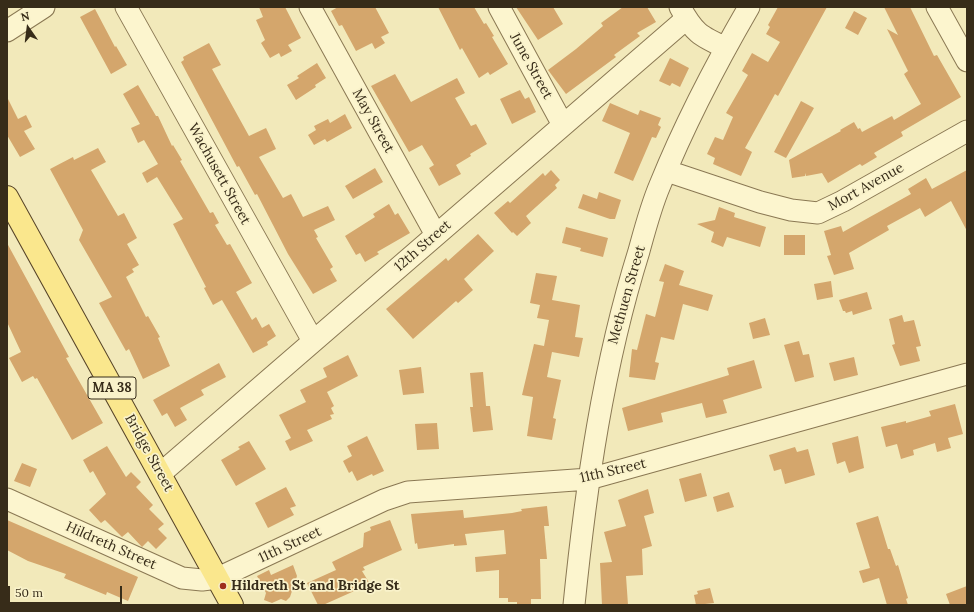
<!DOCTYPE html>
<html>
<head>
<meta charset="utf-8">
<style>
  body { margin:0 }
  #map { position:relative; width:974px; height:612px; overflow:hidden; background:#f2e9ba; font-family:Lora,serif }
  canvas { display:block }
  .frame { position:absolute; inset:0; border:8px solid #372c19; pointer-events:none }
  .north { position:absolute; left:8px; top:8px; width:40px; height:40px; -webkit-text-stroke:3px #f9f2ca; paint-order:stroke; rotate:346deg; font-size:11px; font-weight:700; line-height:16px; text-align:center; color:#372c19 }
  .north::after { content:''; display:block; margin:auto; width:14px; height:18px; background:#372c19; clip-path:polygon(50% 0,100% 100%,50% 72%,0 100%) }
  .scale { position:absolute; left:8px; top:586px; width:114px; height:18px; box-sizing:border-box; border:2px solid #372c19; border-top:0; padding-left:5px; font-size:12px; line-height:14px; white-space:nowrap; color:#372c19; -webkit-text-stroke:3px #f9f2ca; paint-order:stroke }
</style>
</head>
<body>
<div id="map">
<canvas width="974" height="612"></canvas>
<div class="frame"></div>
<div class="north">N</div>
<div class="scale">50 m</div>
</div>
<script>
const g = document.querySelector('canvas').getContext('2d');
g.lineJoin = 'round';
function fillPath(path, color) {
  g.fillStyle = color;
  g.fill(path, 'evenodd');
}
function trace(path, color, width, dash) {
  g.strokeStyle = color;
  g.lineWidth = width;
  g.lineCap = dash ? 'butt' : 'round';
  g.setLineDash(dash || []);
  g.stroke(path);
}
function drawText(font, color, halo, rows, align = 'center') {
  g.font = font + ' Lora,serif';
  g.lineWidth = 3.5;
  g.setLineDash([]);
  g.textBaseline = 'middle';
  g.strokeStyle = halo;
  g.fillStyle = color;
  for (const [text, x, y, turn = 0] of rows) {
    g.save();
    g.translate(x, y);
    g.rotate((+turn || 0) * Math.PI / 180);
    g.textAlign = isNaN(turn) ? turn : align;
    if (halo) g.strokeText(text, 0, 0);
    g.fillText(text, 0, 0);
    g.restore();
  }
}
fillPath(new Path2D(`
  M259,7h26l16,31 -13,7 4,6 -11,6 -2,-4 -9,5 -9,-15 4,-3 -9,-20 7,-3z
  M338,7h37l14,26 -8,4 4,6 -10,6 -3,-6 -16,8 -14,-26 -3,1 -8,-15z
  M438,7h36l10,17 2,-1 8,13 -2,1 16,27 -18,11 -2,-3 -9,6 -17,-30 -2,2z
  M516,7h37l10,17 -25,16z
  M623,7h24l9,15 -19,11 3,3 -26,19 2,2 -50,37 -18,-24 28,-21 27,-23 -2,-3z
  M778,7h49l-49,89 -3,-2 -30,54 7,4 -11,24 -28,-12 2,-6 -8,-4 8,-17 8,3 10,-23 -7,-4 22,-38 -6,-4 10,-18 16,9 12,-20 -14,-8 4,-7 -2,-2z
  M884,7h26l24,49 3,-1 24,42 -60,35 2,4 -29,17 3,4 -15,9 -2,-2 -32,19 -6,-10 -16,3 -1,-3v3l-13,2 -3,-18 52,-29 -1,-1 14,-8 4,7 2,-1 2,4 30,-16 2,4 27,-16 -17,-30 4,-3 -21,-42 11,6z
  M95,9l20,38 1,-1 11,19 -16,9 -31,-57z
  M854,11l13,7 -9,17 -13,-7z
  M209,43l12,22 -9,4 37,67 17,-8 10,21 -17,8 24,41 8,-4 12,23 25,-11 7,14 -21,10 4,7 -2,1 17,29 -3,2 7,12 -24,13 -25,-40 -31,-60 -2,1 -16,-29 -2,1 -56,-105 3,-2 -1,-3z
  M670,58l19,10 -9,19 -8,-4 -2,3 -11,-5z
  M317,63l9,15 -11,7 1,2 -20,13 -9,-15 12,-7 -2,-2z
  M395,74l16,28 46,-24 8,15 -10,5 16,28 5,-2 11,20 -17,10 1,2 -15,9 5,9 -22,12 -10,-18 5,-3 -12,-20 -13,7 -38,-66z
  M138,85l18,31h2l14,30 1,-1 9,15 -2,1 30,52 3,-1 6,11 -4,2 12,20 3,-1 22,39 -16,9 16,28 4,-3 6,11 7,-4 7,12 -9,6 1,3 -15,8 -31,-53 -9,5 -9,-17 2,-1 -33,-63 10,-5 -26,-42 -10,6 -5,-10 16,-9 -14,-24 -6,3 -7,-15 9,-4 -17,-30z
  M520,90l5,9 4,-2 7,15 -24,12 -12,-25z
  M7,97l11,22 8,-4 6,12 -8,4 11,18 -15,8 -13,-22z
  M801,101l13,7 -28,50 -12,-6z
  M610,103l28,12 2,-5 21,8 -3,7 3,2 -5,11 -4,-1 -19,44 -19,-8 16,-40 -28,-12z
  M345,114l7,14 -25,14 -2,-3 -11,6 -6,-10 8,-5 -2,-4 14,-7 2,4z
  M98,148l8,14 -15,8 27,46 6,-3 13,25 -10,6 12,21 -7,4 2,3 -8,5 20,40 2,-1 12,21 -2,1 12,28 -27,13 -14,-30 -3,2 -27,-48 13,-6 -33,-57 4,-10 -33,-61 23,-12 1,3z
  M375,168l8,14 -30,17 -8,-13z
  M551,170l9,10 -5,5 2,3 -31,28 5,7 -14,13 -4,-4 -1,1 -18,-20 14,-12 2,2 33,-30 2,3z
  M967,170v61l-16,-30 -26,16 -5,-9 -33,18 2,4 -40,23 5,16 -20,6 -7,-19 4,-1 -7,-24 17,-5 2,6 68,-38 -3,-5 18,-11 6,11z
  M599,192l22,8 -6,19h-5l-32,-11 5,-14 14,5z
  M389,204l6,11 3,-2 12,20 -33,19 2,2 -14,8 -5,-9 -4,2 -11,-19 30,-19 -2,-3z
  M719,207l16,6 -1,4 32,10 -6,20 -33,-10 -4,10 -12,-5 3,-10 -17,-8 18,-4z
  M566,227l42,11 -5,19 -23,-6 1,-3 -19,-5z
  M478,234l16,17 -30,28 9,11 -15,13 -2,-2 -43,38 -27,-30 60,-51 2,3z
  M784,235h21v20h-21z
  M7,243l62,114 -3,1 37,65 -31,17 -35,-62 -2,1 -2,-3 -11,6 -13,-24 12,-6 -14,-30z
  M665,264l19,7 -5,14 34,10 -5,16 -25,-7 -9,36 -13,-3 -6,25 4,1 -4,17 -26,-3 3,-28 5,1 9,-36 9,3 9,-35 -5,-1z
  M536,273l21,3 -5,24 28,5 -5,32 8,1 -4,19 -27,-5 -5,25 14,3 -8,38 3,1 -4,21 -25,-4 6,-39 -11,-2 12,-51 10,2 5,-26 -12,-2 3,-13 -10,-2z
  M831,281l2,16 -16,3 -3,-16z
  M867,292l5,17 -19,6 -1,-4 -6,2 -1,-2h-2l-4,-11z
  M902,315l2,7 10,-2 7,26 -5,1 4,14 -20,5 -8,-21 3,-1 -6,-25z
  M765,318l5,17 -17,4 -4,-16z
  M799,341l4,14 6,-1 5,23 -19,5 -11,-37z
  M348,355l10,21 -31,16 7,14 -3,2 3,6 -4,1 2,4 -25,11 6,11 -23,10 -5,-10 6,-3 -12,-23 27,-13 -6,-12 27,-13 -4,-9z
  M854,357l4,18 -24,6 -5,-18z
  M754,360l8,28 -39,12 4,13 -21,5 -4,-15 -41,10 2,9 -35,9 -6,-23 107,-33 -2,-7z
  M219,363l7,14 -25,13 3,5 -24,13 7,12 -12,7 -8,-14 -5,3 -9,-16z
  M421,367l3,26 -21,2 -4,-25z
  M483,372l3,34h4l3,24 -20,2 -3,-25h3l-3,-34z
  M955,404l8,30 -15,4 3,10 -14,4 -2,-9 -22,7 1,5 -13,4 -4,-15 -11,3 -5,-20 25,-6v2l25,-7 -2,-5z
  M437,423l2,26 -22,1 -2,-26z
  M367,436l17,35 -11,5 -1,-2 -15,7 -5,-10 -3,2 -6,-12 9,-5 -5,-10z
  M858,436l6,32 -15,5 -4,-12 -8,3 -5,-21z
  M249,441l17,28 -30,17 -15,-26 19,-11 -2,-2z
  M107,446l19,31 5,-5 10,10 -5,5 17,18 -4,4 15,15 -6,5 9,9 -11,11 -8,-8 -6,6 -14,-15 -6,5 -17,-17 -4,3 -12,-13 17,-16 -13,-23 -3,2 -7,-13z
  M795,447l2,5 11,-3 7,26 -30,9 -4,-15 -7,2 -5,-16z
  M22,463l15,6 -7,18 -16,-6z
  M701,473l6,23 -22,6 -6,-23z
  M286,487l10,19 -6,2 4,7 -26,13 -13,-25z
  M648,489l6,24 -10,3 8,30 -10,3 1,26 -17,1 2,29h-26l-2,-42 12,-1 -8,-30 22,-6 -8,-26z
  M729,492l5,15 -17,5 -4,-15z
  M547,506l2,20h-5l3,33h-7l1,40h-10v5l-14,1v-3h-9v-4h-9v-28l-23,2 -1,-15 31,-3 -2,-24 -39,4 2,11 -13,1v-2l-36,5 -1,-6 -2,1 -4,-30 52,-4 1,8 48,-5 10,-2 -1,-2z
  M878,516l10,33h2l6,17 2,-1 10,33 -2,1 2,6h-21l-8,-27 -16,5 -4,-12 11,-3 -14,-45z
  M7,520l131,57 -10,24 -21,-9 -1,3 -42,-17 2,-4 -38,-13 -21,-11z
  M390,520l12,30 -39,17 2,3 -3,1 8,13 -47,21h-5l-11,-22 29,-13 -4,-8 31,-15 1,-14 7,-3 -1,-3z
  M293,565l4,11 -7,21 -4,4 -5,-2 -9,4 -8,-3 2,-7 -9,-17 12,-6 2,5z
  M967,586v19h-17l-4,-11z
  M710,588l4,15 -18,2 -2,-10 4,-1 -1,-3z`), '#d4a66c');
const minor = new Path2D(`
  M126,7l187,334
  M310,7l126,228
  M499,7l64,118
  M680,7c14,26 20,29 46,41
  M937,7l30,54
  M7,31l37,-24
  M667,171l93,31 31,8 27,3 25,-12 124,-70
  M160,474l526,-455
  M7,499l175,79 20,2 16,-2 166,-78 24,-8 181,-13 378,-105
  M574,605c12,-119 29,-239 65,-354 6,-22 12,-45 21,-66 25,-62 56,-121 89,-178`);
const major = new Path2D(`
  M7,197l225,408`);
trace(minor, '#8a7853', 23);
trace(major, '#574428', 24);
trace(minor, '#fcf5ce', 21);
trace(major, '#fae78d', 22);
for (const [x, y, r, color] of [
  [223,586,4,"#9e2e1d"]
]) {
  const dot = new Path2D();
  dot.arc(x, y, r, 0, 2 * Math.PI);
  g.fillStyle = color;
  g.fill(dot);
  trace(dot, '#f9f2ca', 1.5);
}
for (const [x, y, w] of [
  [112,388,48]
]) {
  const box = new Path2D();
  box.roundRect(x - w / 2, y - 11, w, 22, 3);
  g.fillStyle = '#f9f2ca';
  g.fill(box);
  trace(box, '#372c19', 1);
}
drawText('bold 13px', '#372c19', null, [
  ["MA 38",112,388]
]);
drawText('14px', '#372c19', '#f9f2ca', [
  ["June Street",531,66,61],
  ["May Street",373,121,61],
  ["Wachusett Street",219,174,61],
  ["Mort Avenue",866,187,-29],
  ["12th Street",423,246,-41],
  ["Methuen Street",627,295,-74],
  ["Bridge Street",149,453,61],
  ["11th Street",613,471,-13],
  ["11th Street",290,545,-25],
  ["Hildreth Street",111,546,24]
]);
drawText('bold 14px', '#372c19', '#f9f2ca', [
  ["Hildreth St and Bridge St",231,586]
], 'left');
</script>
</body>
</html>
